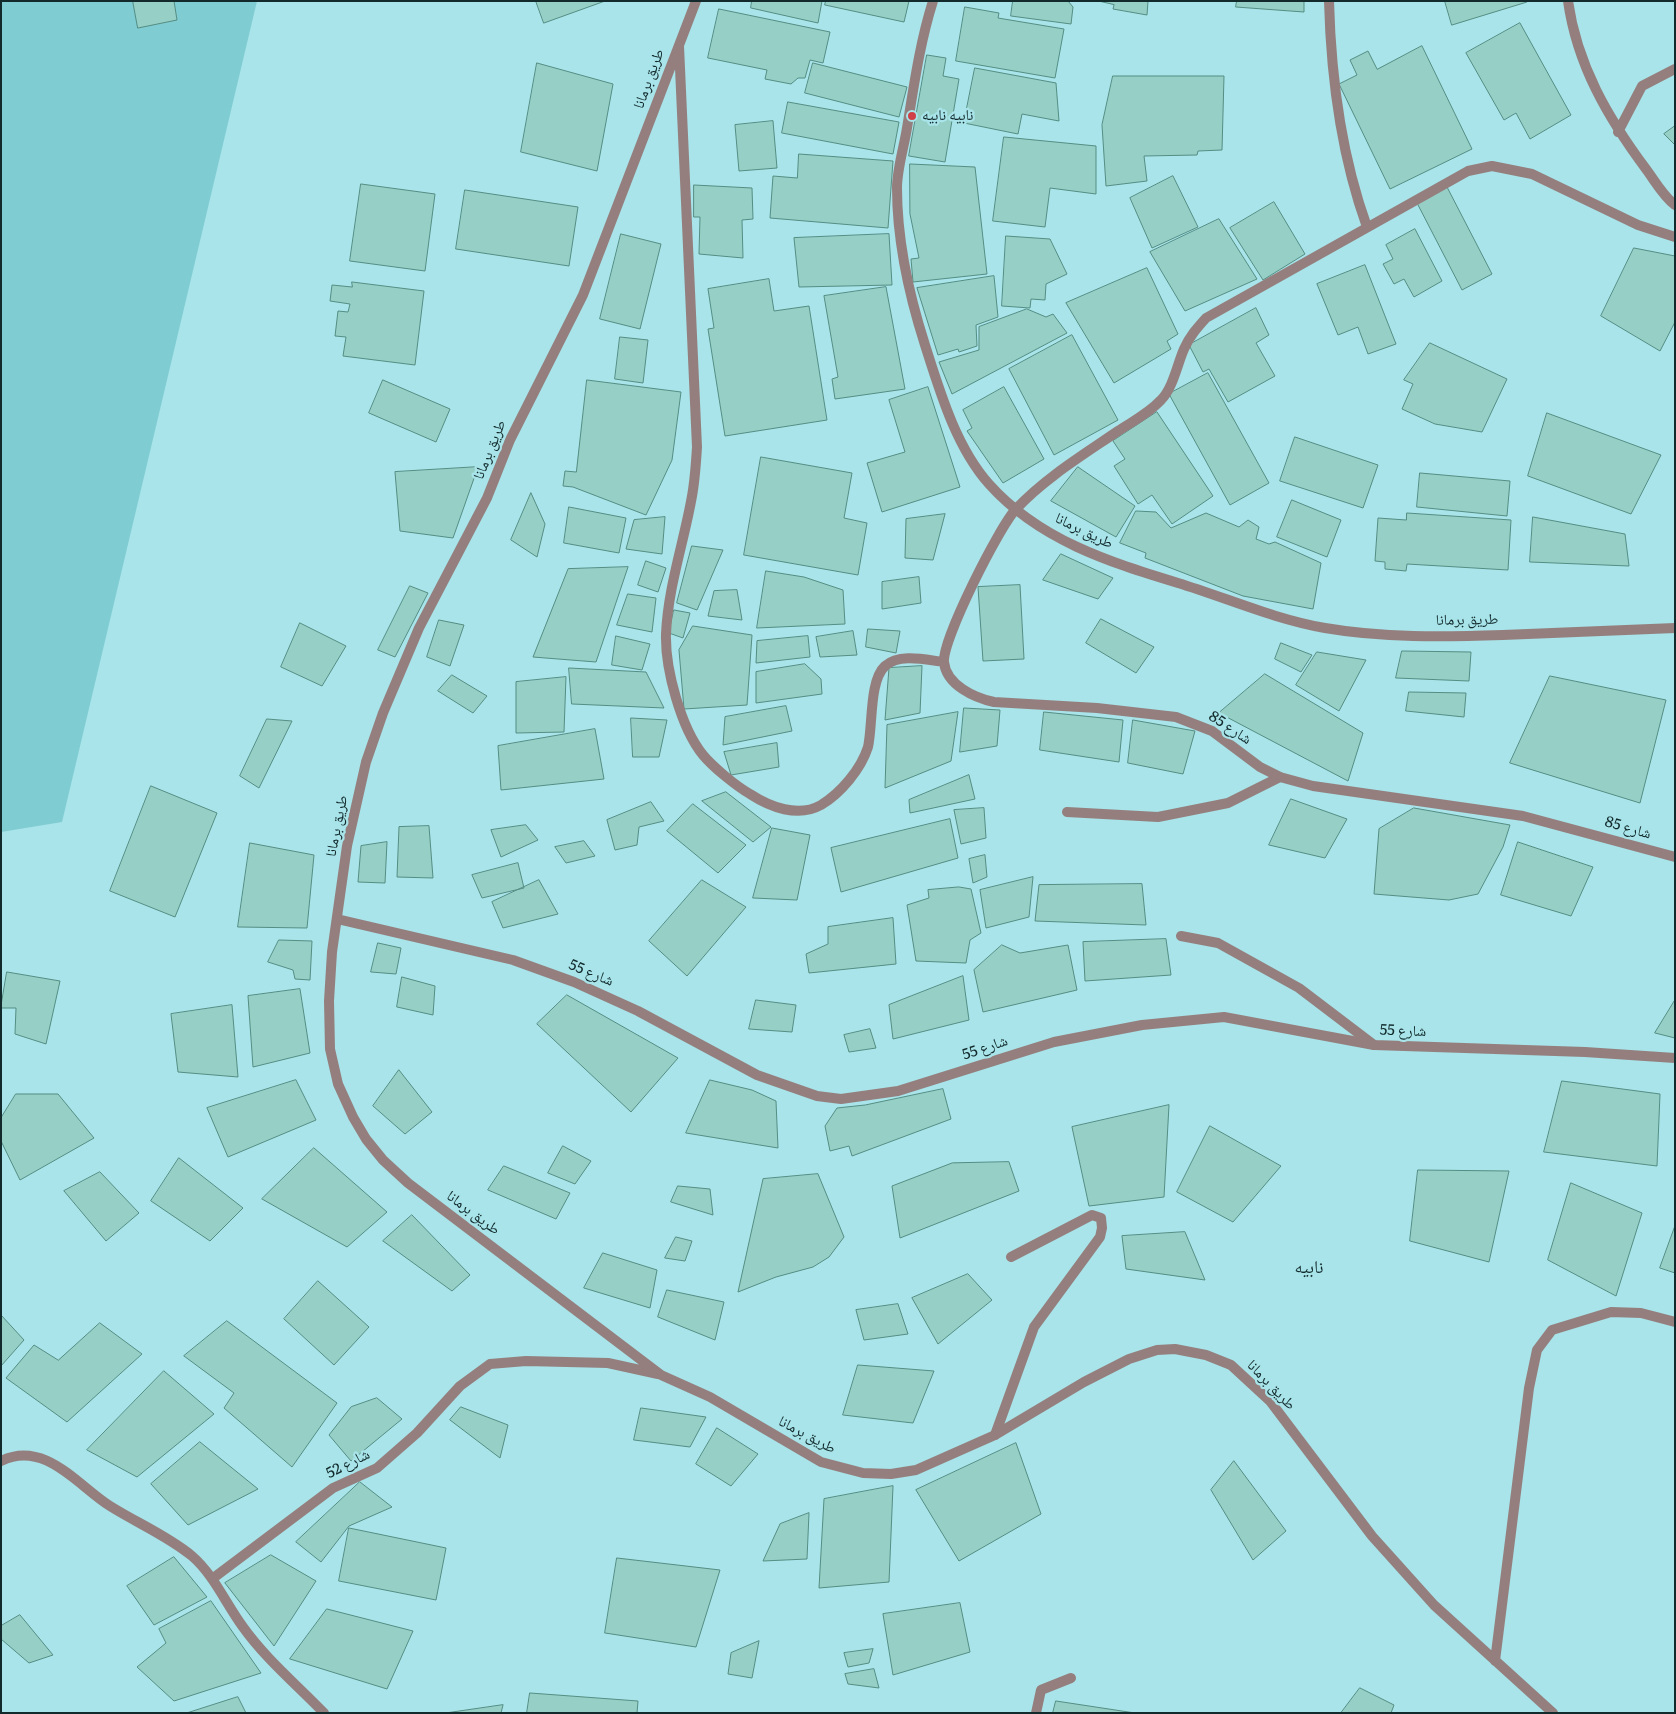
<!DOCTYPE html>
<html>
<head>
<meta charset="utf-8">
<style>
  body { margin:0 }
  #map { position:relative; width:1676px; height:1714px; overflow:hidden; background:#a8e4e9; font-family:Literata,serif }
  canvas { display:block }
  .frame { position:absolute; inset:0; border:2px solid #122a2c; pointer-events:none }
</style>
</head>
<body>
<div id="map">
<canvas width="1676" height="1714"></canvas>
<div class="frame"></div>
</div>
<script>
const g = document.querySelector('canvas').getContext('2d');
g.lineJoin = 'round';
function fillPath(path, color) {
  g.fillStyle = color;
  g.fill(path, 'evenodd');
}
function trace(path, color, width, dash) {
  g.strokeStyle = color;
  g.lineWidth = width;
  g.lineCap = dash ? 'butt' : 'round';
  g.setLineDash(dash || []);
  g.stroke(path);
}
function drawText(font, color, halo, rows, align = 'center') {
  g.font = font + ' Literata,"Noto Naskh Arabic",serif';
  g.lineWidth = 4.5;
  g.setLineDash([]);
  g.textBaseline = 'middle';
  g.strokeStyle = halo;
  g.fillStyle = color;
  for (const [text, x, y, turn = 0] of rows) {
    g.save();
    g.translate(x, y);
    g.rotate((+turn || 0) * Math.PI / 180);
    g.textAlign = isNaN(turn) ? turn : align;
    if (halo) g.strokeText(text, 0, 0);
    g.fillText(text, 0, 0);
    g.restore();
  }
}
fillPath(new Path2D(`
  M1,1h256l-195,821 -61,10z`), '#7fccd2');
const building = new Path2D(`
  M133,1h41l3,19 -39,8z
  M536,1h69l-61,22z
  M752,1h70l-4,22 -67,-15z
  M826,1h83l-5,21 -79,-17z
  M1013,1h55l5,6 -2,17 -60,-8z
  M1099,1h49l-1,14 -34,-6 1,-4z
  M1237,1h67v11l-68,-5z
  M1445,1h82v1l-75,23z
  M965,7l34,6 -1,5 66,11 -9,49 -99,-17z
  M719,9l111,23 -7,31 -13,-3 -5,18h-7l-7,6 -26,-5 2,-9 -59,-12z
  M1520,23l51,92 -41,24 -14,-26 -12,7 -38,-67z
  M1422,46l50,103 -82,40 -51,-105 18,-9 -7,-15 18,-9 9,18z
  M927,55l19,3 -3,18 16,3 -14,83 -36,-6z
  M537,63l76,21 -16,87 -76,-19z
  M813,63l94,24 -8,30 -94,-24z
  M975,68l81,15 3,38 -37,-7 -4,20 -54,-11z
  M1113,76h111l-2,74 -24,1 -1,4 -53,1 3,25 -41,5 -4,-61z
  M788,102l111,20 -6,32 -111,-21z
  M773,121l4,47 -38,3 -4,-46z
  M1675,126v19l-11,-11z
  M1004,137l92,9v48l-46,-6 -5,39 -52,-6z
  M799,154l94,7 -5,67 -118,-10 3,-42 24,2z
  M910,164l65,3 12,107 -74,8 -2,-23 8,-1 -9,-44z
  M1173,176l25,51 -46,21 -22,-50z
  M361,184l74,10 -10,77 -75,-10z
  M694,185l58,3 1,31 -11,1 1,38 -44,-4 1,-37h-6z
  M1447,187l45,87 -30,16 -45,-87z
  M465,190l113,17 -9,59 -113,-17z
  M1274,202l31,52 -42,26 -33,-52z
  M1219,219l38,60 -72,32 -35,-59z
  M1415,229l27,52 -28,16 -10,-18 -10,5 -11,-20 10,-5 -7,-14z
  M621,234l40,10 -21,85 -40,-10z
  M889,234l3,51 -93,2 -5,-49z
  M1006,236l44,3 17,35 -21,10 -1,16 -14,-1 -1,9 -28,-2z
  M1634,248l41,8v66l-15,29 -59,-35z
  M1365,265l31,79 -28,10 -10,-27 -20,8 -21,-51z
  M1147,268l31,66 -11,7 4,8 -57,34 -48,-80z
  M994,276l4,41 -22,8 1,21 -18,6 -1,-3 -20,6 -21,-67z
  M769,279l5,32 35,-5 18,114 -102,16 -17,-107 6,-1 -6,-39z
  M352,282l72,9 -9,74 -72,-9 3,-19 -11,-1 3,-25 10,1 2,-8 -20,-3 2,-16 20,2z
  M886,287l19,102 -70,10 -3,-20 6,-2 -14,-81z
  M1256,308l13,27 -13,8 19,33 -47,26 -19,-33 -6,3 -14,-27z
  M1027,309l19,8 7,-3 14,19 -115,61 -13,-32 40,-12v-23z
  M1072,335l46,85 -64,35 -45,-86z
  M620,337l28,3 -5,43 -28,-4z
  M1430,343l77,36 -25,53 -47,-8 -33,-15 11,-25 -9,-4z
  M1208,373l61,110 -39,22 -61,-111z
  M383,380l67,29 -14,33 -67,-29z
  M587,380l94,12 -9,68 -26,55 -73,-28 -10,-1 2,-15 11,1z
  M928,387l32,100 -78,25 -15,-49 38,-11 -16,-52z
  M1004,387l40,72 -41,24 -36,-52 5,-3 -9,-18z
  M1157,412l56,84 -41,28 -20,-29 -14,9 -24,-38 11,-7 -12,-18z
  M1547,413l114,42 -30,59 -103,-38z
  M1295,437l83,28 -15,43 -83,-27z
  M761,457l91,16 -8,45 23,5 -9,52 -114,-20z
  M478,467l-25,71 -53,-7 -5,-59z
  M1078,467l57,39 -19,31 -65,-36z
  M1420,473l90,8 -3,35 -90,-9z
  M531,493l14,31 -8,33 -26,-17z
  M1292,500l49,20 -14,37 -50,-20z
  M569,507l57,11 -7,35 -55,-10z
  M1136,511l20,1 15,16 35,-15 33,14 9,-7 11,7 -3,12 13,5 6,-2 46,21 -8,46 -70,-13 -98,-38 1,-5 -26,-10z
  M1407,513l104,7 -3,50 -101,-6 -1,7 -21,-2v-7l-10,-1 3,-43 28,2z
  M945,514l-12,46 -28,-2 1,-39z
  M665,517l-3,37 -36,-5 8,-29z
  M1533,517l92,17 4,32 -99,-4z
  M692,546l31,4 -26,60 -20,-7z
  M1061,554l52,24 -15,21 -55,-19z
  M646,561l20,7 -8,24 -20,-7z
  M628,567l-32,95 -63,-5 35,-88z
  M766,571l38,6 39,13 2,34 -88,4z
  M919,577l2,26 -39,6v-27z
  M1020,585l4,74 -41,2 -5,-74z
  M410,586l18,7 -33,64 -17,-7z
  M737,590l5,30 -34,-4 6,-25z
  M628,594l28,4 -4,34 -35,-7z
  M674,610l16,3 -7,25 -14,-5z
  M1101,619l53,28 -18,26 -50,-30z
  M439,620l25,5 -14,41 -23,-9z
  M300,623l46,23 -24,40 -41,-19z
  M693,626l59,9 -5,70 -63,4 -5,-59z
  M868,629l32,2 -4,22 -30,-6z
  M853,631l4,24 -37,2 -4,-20z
  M616,636l34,8 -8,26 -30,-5z
  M808,636l2,21 -54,6 1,-22z
  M1281,643l31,12 -11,17 -26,-13z
  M1402,651l69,1 -2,29 -73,-3z
  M1317,652l49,8 -27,51 -43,-26z
  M805,664l16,15 1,15 -66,9v-31z
  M922,666l-2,47 -35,7 4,-52z
  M569,668l77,4 18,36 -92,-4z
  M1265,674l98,59 -15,48 -129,-68z
  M452,675l35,21 -14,17 -35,-22z
  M1550,676l116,24 -26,103 -130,-40z
  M566,677l-2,55 -48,1v-51z
  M1409,692l57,1 -2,24 -58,-6z
  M786,706l6,25 -69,14 2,-28z
  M964,708l36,2 -3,36 -37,6z
  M958,712l-7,49 -66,27 2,-63z
  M1044,712l79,8 -4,42 -79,-12z
  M631,718l36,2 -8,37h-26z
  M267,719l25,2 -33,67 -19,-12z
  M1133,720l62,11 -12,43 -55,-11z
  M595,729l9,50 -103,11 -3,-44z
  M777,743l2,24 -48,8 -7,-23z
  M969,775l6,24 -65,14 -1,-13z
  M151,786l66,27 -42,104 -65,-26z
  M726,792l45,35 -18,15 -51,-41z
  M1291,799l56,20 -22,39 -56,-13z
  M651,802l13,19 -25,6 -2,18 -22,5 -8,-30z
  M693,804l53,41 -28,28 -51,-42z
  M984,808l2,30 -25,6 -7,-34z
  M1414,808l96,17 -7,22 -25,47 -29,6 -75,-6 5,-65z
  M950,819l8,39 -117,34 -10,-44z
  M526,825l12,15 -37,17 -10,-27z
  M429,826l4,52 -36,-1 2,-50z
  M772,828l38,7 -13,65 -44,-2z
  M584,841l11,15 -29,7 -11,-16z
  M387,842l-2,41 -27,-1 3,-36z
  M1518,842l75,25 -22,49 -70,-21z
  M250,843l64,12 -7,73 -69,-1z
  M985,855l2,22 -14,6 -4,-24z
  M518,863l6,25 -42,10 -10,-23z
  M1033,877l-4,40 -43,11 -6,-38z
  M539,880l19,34 -55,14 -11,-26z
  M702,880l44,27 -59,69 -38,-35z
  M1142,884l4,41 -111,-4 4,-36z
  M959,887l12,2 10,44 -11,7 -4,23 -50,-2 -9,-56 22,-7 -1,-8z
  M893,918l3,46 -87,9 -3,-19 22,-10v-17z
  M1166,939l5,36 -86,6 -2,-39z
  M279,940l33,1 -2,39 -15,-1 -2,-9 -25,-8z
  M378,943l23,5 -5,26 -25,-2z
  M1002,945l18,8 48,-8 9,45 -94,22 -9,-42z
  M7,972l53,9 -14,63 -31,-10 1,-26h-15z
  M963,976l6,44 -76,19 -4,-34z
  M402,977l33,9 -2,29 -36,-8z
  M300,989l10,64 -57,14 -5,-71z
  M567,995l111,63 -47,54 -94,-88z
  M756,1000l40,5 -4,27 -43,-3z
  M1675,1000v38l-20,-5z
  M232,1005l6,72 -60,-5 -7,-58z
  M870,1029l6,19 -27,4 -5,-17z
  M399,1070l33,42 -27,22 -32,-28z
  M296,1080l20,40 -88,37 -21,-49z
  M710,1080l42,10 24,11 2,47 -92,-15z
  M1562,1081l98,13 -3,72 -113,-14z
  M943,1089l8,30 -99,37 -3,-10 -19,5 -5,-25 12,-18 28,-3z
  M16,1094h42l36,44 -74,42 -19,-39v-23z
  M1169,1105l-5,92 -75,9 -17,-79z
  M1210,1126l71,40 -48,56 -56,-30z
  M563,1146l28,15 -16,23 -27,-11z
  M314,1148l73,64 -40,35 -85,-48z
  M179,1158l64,50 -33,33 -59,-40z
  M1009,1162l10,29 -119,47 -8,-52 60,-23z
  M504,1166l66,27 -14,26 -68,-29z
  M1418,1170l91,1 -20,91 -79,-21z
  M100,1172l39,41 -33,28 -42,-50z
  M818,1174l26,63 -15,20 -16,10 -37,10 -38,15 25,-113z
  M1571,1183l71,30 -26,83 -68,-36z
  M678,1186l32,3 3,26 -42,-13z
  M412,1215l58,60 -18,16 -69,-50z
  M1675,1226v47l-15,-5z
  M1185,1232l20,48 -79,-11 -4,-33z
  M676,1237l16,4 -7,20 -20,-3z
  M603,1253l54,17 -7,38 -66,-20z
  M968,1274l24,26 -54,44 -26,-46z
  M318,1281l51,46 -35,38 -50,-46z
  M667,1290l57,12 -9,38 -57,-23z
  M898,1304l10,30 -44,6 -8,-30z
  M1,1315l23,25 -23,26z
  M227,1321l110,82 -45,64 -68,-59 10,-15 -50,-37z
  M100,1323l42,31 -75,68 -61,-44 28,-33 24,15z
  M858,1365l76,6 -21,52 -70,-8z
  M164,1371l50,43 -77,63 -50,-27z
  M377,1398l25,21 -51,42 -22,-26 22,-28z
  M461,1407l47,18 -8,33 -50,-38z
  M641,1408l65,9 -16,30 -56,-7z
  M717,1428l41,26 -27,32 -35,-22z
  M200,1442l58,47 -70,36 -37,-41z
  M1016,1443l25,71 -82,47 -43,-71z
  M1234,1461l52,70 -33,29 -42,-70z
  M360,1482l32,25 -43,19 -28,36 -25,-20z
  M893,1486l-4,96 -70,6 5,-89z
  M809,1513l-2,46 -44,2 17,-37z
  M349,1528l97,20 -10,52 -97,-19z
  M271,1555l45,26 -42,65 -49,-63z
  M174,1557l33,40 -53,28 -27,-39z
  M617,1558l103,12 -24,77 -91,-14z
  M211,1601l50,72 -87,28 -37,-34 29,-24 -7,-14z
  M960,1603l10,49 -77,23 -10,-61z
  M327,1609l86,22 -26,58 -97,-30z
  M20,1615l33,40 -24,8 -28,-24v-13z
  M759,1641l-7,37 -24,-4 3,-21z
  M873,1649l-4,14 -21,4 -4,-14z
  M874,1669l5,19 -31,-4 -3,-10z
  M1360,1688l34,17 -3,8h-50z
  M530,1693l108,8 -1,12h-110z
  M238,1697l8,16h-59z
  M1056,1701l79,12h-82z
  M503,1705l-2,8h-55z`);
fillPath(building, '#96cfc5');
trace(building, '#558d83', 1);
trace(new Path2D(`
  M1067,812l91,5 70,-14 52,-26
  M1181,936l37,7 81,45 75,57
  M995,1435l39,-108 66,-90 2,-9 -1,-10 -9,-3 -81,42
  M1036,1713l5,-23 30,-12`), '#957f7e', 10);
trace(new Path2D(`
  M696,1l-113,294 -73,145 -23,58 -68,130 -36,85 -17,49 -19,84 -15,106 -3,49 1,48 8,35 15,33 13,22 17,21 25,23 253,192 49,22 111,65 42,11 28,1 25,-4 79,-35 89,-53 45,-23 28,-9 18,-1 31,6 25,10 39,36 102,135 62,69 119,108
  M933,1c-13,41 -19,84 -26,127 -3,19 -10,41 -10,60 0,54 12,107 28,157 15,47 31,102 64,139 50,56 120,78 189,99 49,15 96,36 147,45 58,10 118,9 178,7 57,-2 114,-5 172,-7
  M1329,1c2,77 12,154 38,226
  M1568,1c9,64 40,117 78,168 9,12 17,27 29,36
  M679,46l18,401c-1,16 -2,33 -5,49 -8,46 -24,91 -26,138 -1,35 15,94 37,121 10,12 33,31 47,39 20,13 48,24 71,11 20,-12 40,-36 47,-58 5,-22 1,-66 17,-81 15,-13 41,-6 59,-4
  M1618,132l24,-46 33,-17
  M1675,237l-37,-12 -106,-51 -40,-8 -24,5 -262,147c-9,10 -17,19 -22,31 -7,16 -11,39 -23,51 -13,14 -28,21 -43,31 -35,24 -73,47 -102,78 -17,18 -74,131 -72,153 2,23 31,36 50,40l103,6 79,9 36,14 48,36 20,10 33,9 210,30 152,41
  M337,919l176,41 61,22 64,29 119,64 60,21 24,3 57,-8 156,-49 88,-17 82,-8 150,28 211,7 90,6
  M1,1461c44,-22 78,26 109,45 27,17 58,30 82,50 22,19 34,48 51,71 22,31 54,58 81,86
  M212,1579l121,-91 44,-20 40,-35 43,-47 30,-22 36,-3 82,2 50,11
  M1495,1661l34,-273 8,-38 15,-20 59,-18 30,1 34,9`), '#957f7e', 10);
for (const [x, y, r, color] of [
  [912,116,5,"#d04048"]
]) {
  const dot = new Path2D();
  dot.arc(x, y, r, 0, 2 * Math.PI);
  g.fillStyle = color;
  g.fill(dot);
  trace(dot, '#a8e4e9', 2);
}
drawText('15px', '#122a2c', '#a8e4e9', [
  ["طريق برمانا",649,79,-70],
  ["طريق برمانا",490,450,-68],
  ["طريق برمانا",1084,531,26],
  ["طريق برمانا",1467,620,-1],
  ["شارع 85",1230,728,33],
  ["طريق برمانا",337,826,-79],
  ["شارع 85",1628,828,16],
  ["شارع 55",591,973,22],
  ["شارع 55",1403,1031,2],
  ["شارع 55",985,1048,-19],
  ["طريق برمانا",473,1213,37],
  ["طريق برمانا",1271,1385,46],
  ["طريق برمانا",807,1435,28],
  ["شارع 52",348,1464,-27]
]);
drawText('15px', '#122a2c', '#a8e4e9', [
  ["نابيه نابيه",922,116]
], 'left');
drawText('18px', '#122a2c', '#a8e4e9', [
  ["نابيه",1309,1268]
]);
</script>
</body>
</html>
